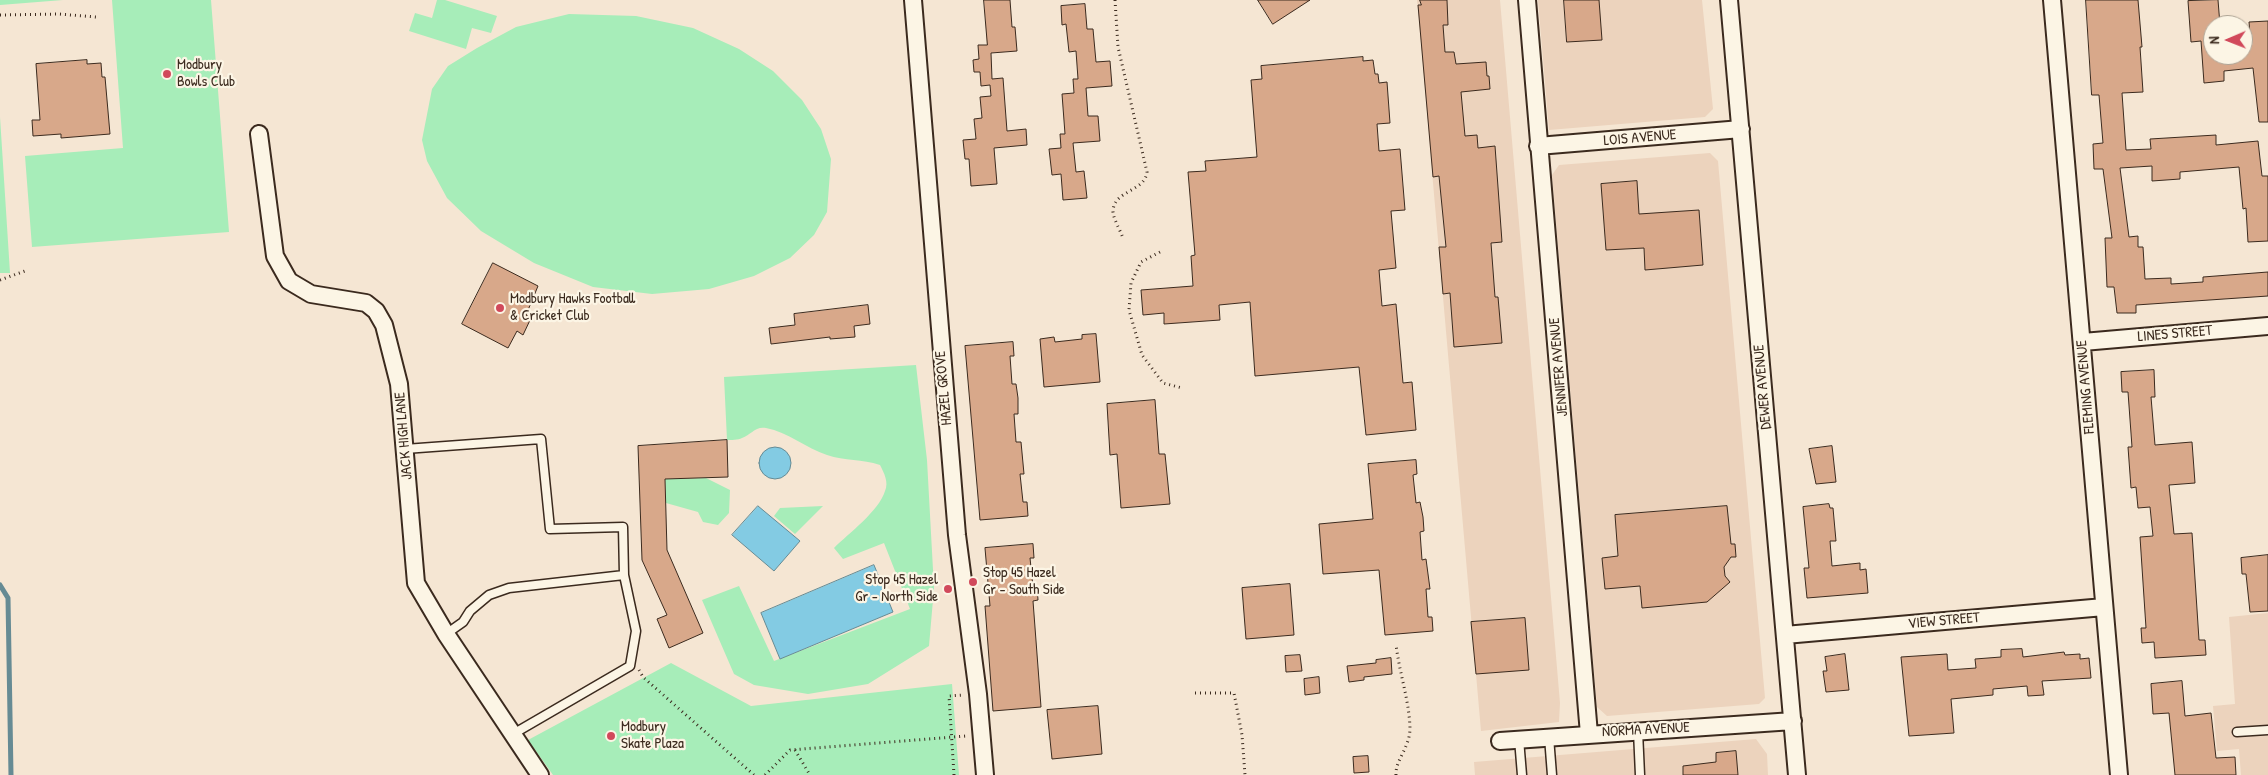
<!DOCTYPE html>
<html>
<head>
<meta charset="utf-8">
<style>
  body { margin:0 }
  #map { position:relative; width:2268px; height:775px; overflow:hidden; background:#f5e6d3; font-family:"Patrick Hand",sans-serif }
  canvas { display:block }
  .north { position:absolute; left:2203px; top:15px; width:50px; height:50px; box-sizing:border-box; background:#fcf5e5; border:1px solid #afa495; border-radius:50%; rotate:269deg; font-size:14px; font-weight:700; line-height:20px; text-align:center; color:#3b2a1e }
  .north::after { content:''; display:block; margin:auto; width:18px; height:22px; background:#d1495b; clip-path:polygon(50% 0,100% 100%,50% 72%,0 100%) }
</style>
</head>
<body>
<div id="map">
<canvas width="2268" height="775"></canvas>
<div class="north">N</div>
</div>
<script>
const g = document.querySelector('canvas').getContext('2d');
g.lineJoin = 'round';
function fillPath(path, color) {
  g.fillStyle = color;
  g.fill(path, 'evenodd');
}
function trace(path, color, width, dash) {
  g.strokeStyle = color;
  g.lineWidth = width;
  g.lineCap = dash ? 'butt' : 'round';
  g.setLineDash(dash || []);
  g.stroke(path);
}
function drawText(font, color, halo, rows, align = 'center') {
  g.font = font + ' "Patrick Hand",sans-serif';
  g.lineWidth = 4.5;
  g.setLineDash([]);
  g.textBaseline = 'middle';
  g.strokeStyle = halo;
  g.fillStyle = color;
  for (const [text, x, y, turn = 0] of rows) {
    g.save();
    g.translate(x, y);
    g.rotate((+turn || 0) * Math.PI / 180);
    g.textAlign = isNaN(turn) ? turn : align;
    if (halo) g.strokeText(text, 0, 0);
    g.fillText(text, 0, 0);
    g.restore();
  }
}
fillPath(new Path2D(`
  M1417,0h83l60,703 -1,19 -78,9z
  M1538,0h164l11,109 -8,8 -156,13z
  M1710,153l8,8 47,537 -6,6 -152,12 -10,-9 -45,-532 7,-10z
  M2268,613v162h-27l-2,-26 -22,2 -4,-45 22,-2 -6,-87z
  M1756,739l11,15 1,21h-293l-1,-13z`), '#ecd3bd');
fillPath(new Path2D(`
  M0,0h63l-63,5z
  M112,0h99l18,232 -197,15 -7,-91 98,-8z
  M437,0h8l52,16 -6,17 -19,-5 -6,21 -57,-18 6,-18 17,5z
  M569,14l67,2 57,12 46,21 34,22 29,29 19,29 10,30 -4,53 -13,23 -24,23 -36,18 -45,13 -57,5 -59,-7 -59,-24 -53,-32 -34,-33 -20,-37 -5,-21 10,-51 16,-23 29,-18 39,-21z
  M0,117l10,156h-10z
  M916,365l11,95 7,128 -5,58 -61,38 -60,10 -54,-9 -20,-11 -32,-74 37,-14 35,75 136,-52 -26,-66 -41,16 -9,-11c15,-15 45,-37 51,-57 4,-9 -1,-18 -5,-26 -18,-6 -35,-4 -53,-10 -21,-7 -39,-23 -61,-27 -11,-2 -15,7 -24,10 -4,2 -11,2 -15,2l-3,-63z
  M706,478l24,12 -1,23 -11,12 -15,-3 -5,-10 -32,-9 -1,-24z
  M823,506l-28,28 -21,-18 6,-8z
  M671,663l80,43 201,-22 7,91h-406l-25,-35z`), '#a7edb9');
const water = new Path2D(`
  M759 463a16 16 0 1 1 32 0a16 16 0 1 1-32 0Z
  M758,506l42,35 -26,30 -42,-36z
  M874,565l19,47 -113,47 -19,-46z`);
fillPath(water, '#83cbe3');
trace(water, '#668b94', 1);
trace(new Path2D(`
  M0,585l8,13 3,177`), '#668b94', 5);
const building = new Path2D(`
  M984,0h26l2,27h3l2,24 -26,2 1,26 11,-1 4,53 19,-2 1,16 -33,3 3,36 -26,2 -2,-27h-4l-2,-19 13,-1 -2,-20 8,-1 -2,-21 11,-1 -1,-11 -9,1 -1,-14h-6l-1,-12 6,-1 -1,-14h9z
  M1258,0h52l-37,24z
  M1420,0h27l1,25h-5l2,27h9l2,12 30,-2 1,14h2l1,13 -29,3 4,44 12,-1 1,13 17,-2 7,96 -11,1 4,54h3l4,46 -48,4 -4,-54 -7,1 -4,-47h7l-7,-71 -6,1 -15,-172h3z
  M1564,0h35l3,40 -35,2z
  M2086,0h52l4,47h-2l3,45 -21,1 4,57 25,-1 -1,-10 66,-4v10l42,-4 4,35h6v65l-20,1 -2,-34 -3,1 -4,-42 -59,5v7l-28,2v-15l-32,2 9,69 9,-1v11h5l2,32 26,-1v6l32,-2v-5l65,-5v24l-132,9v8h-19l-3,-26h-7l-2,-49h7l-9,-69h-9l-1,-25 10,-1 -4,-48h-7z
  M2218,0l2,25h-7v30h30v-8l8,-1 -2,-24 19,-1v101h-9l-6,-54 -29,3v10l-20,2 -3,-42 -10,1 -3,-41z
  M1085,4l2,25h6l3,33 14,-1 2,25 -26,2 2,28h10l2,25 -27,2 3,29 8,-1 3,27 -24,2 -2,-26 -9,1 -3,-26 12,-1 -1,-14h5l-3,-40 12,-1 -1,-14h5l-2,-28 -7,1 -3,-28 -4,1 -1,-19z
  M1363,57v4l10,-1 2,14h3l1,9 8,-1 3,41 -13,1 2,27 21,-2 5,61 -14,1 5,57 -17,2 3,36 14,-2 7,79 9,-1 4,48 -50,5 -7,-68 -104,9 -5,-74 -31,3 1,15 -56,4v-11l-21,2 -2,-25 52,-4 -2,-30 4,-1 -7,-83 18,-1 -1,-10 52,-4 -6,-77 11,-1 -1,-13z
  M87,60v4l14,-1 1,14h3l5,57 -49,4v-4l-28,2 -1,-16h8l-4,-56z
  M1637,181l2,33 60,-4 4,55 -58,5 -1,-22 -38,2 -5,-66z
  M493,263l45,23 -12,29 5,3 -8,17 -6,-4 -9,17 -46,-24z
  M868,305l2,19 -16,2 1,11 -25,2v-2l-59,7 -2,-16 26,-3 -1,-11z
  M1096,334l4,48 -56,5 -4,-48 14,-2 1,5 27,-3v-4z
  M1013,342l1,14h-4l2,28h4l2,14v16h-4l2,28h5l3,32h-4l3,28h4l1,14 -48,4 -15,-174z
  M2154,370l1,27h-4l4,48 37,-3 3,41 -26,2 5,49 18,-1 7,107h6l1,15 -51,3 -1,-16 -12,1 -1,-15h5l-6,-91 13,-1 -3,-29 -12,1 -2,-21 -5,1 -3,-41h4l-4,-55h-6l-1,-20z
  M1155,400l4,54h6l5,50 -49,4 -4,-54 -7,1 -3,-51z
  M727,440l1,37 -63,2 2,71 36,83 -34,15 -12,-29 10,-4 -25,-55 -4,-114z
  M1832,446l4,36 -20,2 -7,-35z
  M1416,460l1,14 -4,1 3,28 4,-1 3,15 1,14 -4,1 2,28 4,-1 4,30h-4l2,28h4l1,14 -48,4 -6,-65 -56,4 -4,-50 54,-5 -5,-55z
  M1829,504l1,4h3l3,33h-6l2,25 28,-3v7l6,-1 2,24 -61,5 -3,-30h5l-6,-61z
  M1727,506l4,38h4l1,13h-5l-7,10 1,9 5,6 -23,20 -65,6 -2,-22 -35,3 -3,-31 16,-2 -3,-41z
  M1033,544l1,14h-4l3,29 4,-1 1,14 -5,1 8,106 -48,4 -8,-105h5l-5,-58z
  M2268,555v56l-18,1 -4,-38h-4l-1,-16z
  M1290,584l4,51 -48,4 -4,-51z
  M1525,618l4,52 -53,4 -5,-52z
  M2022,649l1,8 41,-5 1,3 15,-1v5l9,-1 2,20 -49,3 2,14 -16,1 -1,-10 -34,3v6l-42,4 3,34 -45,3 -8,-79 46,-3 1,16 28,-2 -1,-9 26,-2v-7z
  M1845,654l4,36 -23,2 -3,-21h4l-2,-14z
  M1300,655l2,16 -16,1 -1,-16z
  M1391,658l1,16 -28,3v3l-15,2 -2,-16 29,-3v-3z
  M1319,677l1,16 -15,2 -1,-16z
  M2182,681l3,35 26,-3 5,45 19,-1 1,18h-61l-6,-62 -16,1 -2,-30z
  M1098,706l4,48 -50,5 -5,-49z
  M1736,751l2,24h-55v-9l33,-4v-9z
  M1368,756l1,16 -15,1 -1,-16z`);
fillPath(building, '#d8a88a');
trace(building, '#3b2a1e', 1);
const lane = new Path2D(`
  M405,449l136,-10 9,90 73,-2 1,48 12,56 -6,35 -117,68
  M446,634l17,-12 7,-11 19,-16 20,-7 115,-13
  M1638,731l2,44
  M2237,732l31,-2
  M1549,737l3,38
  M1519,739l3,36`);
const street = new Path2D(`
  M913,0l44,535 21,159 7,81
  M1527,0l62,734
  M1729,0l68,775
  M2052,0l67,775
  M259,134l16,122 14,25 22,13 55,9 10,8 8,14 15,59 17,199 30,51 94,141
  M1538,146l203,-17
  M2083,342l185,-16
  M1785,635l319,-28
  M1500,741l293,-20`);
trace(lane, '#3b2a1e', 11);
trace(street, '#3b2a1e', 20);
trace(new Path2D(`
  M1115,0l3,47 29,125c-2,20 -34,18 -34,40 1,8 7,18 10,26
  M0,15l59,-1 37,3
  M1160,252l-19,10 -10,21 -2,27 13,45 21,28 19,5
  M0,280l25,-9
  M639,670l4,7 111,98
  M1195,693h39l8,42 3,40
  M795,750l15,25
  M765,775l25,-25 176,-14
  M954,775l-5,-79 15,-1
  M1396,775c-1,-15 14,-27 14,-47 -1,-29 -11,-56 -14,-84`), '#3b2a1e', 3, [1, 4]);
trace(lane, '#fcf5e5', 8);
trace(street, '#fcf5e5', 16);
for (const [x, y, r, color] of [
  [167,74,5,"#d1495b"],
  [500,308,5,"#d1495b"],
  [973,582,5,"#d1495b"],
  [948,589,5,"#d1495b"],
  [611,736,5,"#d1495b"]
]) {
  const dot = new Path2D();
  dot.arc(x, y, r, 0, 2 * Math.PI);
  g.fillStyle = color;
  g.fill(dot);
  trace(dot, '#fcf5e5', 2);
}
drawText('15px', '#3b2a1e', '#fcf5e5', [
  ["Modbury",177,65],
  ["Bowls Club",177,82],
  ["Modbury Hawks Football",510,299],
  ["& Cricket Club",510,316],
  ["Stop 45 Hazel",983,573],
  ["Gr - South Side",983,590],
  ["Stop 45 Hazel",938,580,"right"],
  ["Gr - North Side",938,597,"right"],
  ["Modbury",621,727],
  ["Skate Plaza",621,744]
], 'left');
drawText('15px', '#3b2a1e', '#fcf5e5', [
  ["LOIS AVENUE",1640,138,-5],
  ["LINES STREET",2175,334,-5],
  ["JENNIFER AVENUE",1559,367,-95],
  ["DEWER AVENUE",1763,387,-95],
  ["FLEMING AVENUE",2086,387,-95],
  ["HAZEL GROVE",944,388,-95],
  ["JACK HIGH LANE",404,436,-95],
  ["VIEW STREET",1944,621,-5],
  ["NORMA AVENUE",1646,730,-3]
]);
</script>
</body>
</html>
